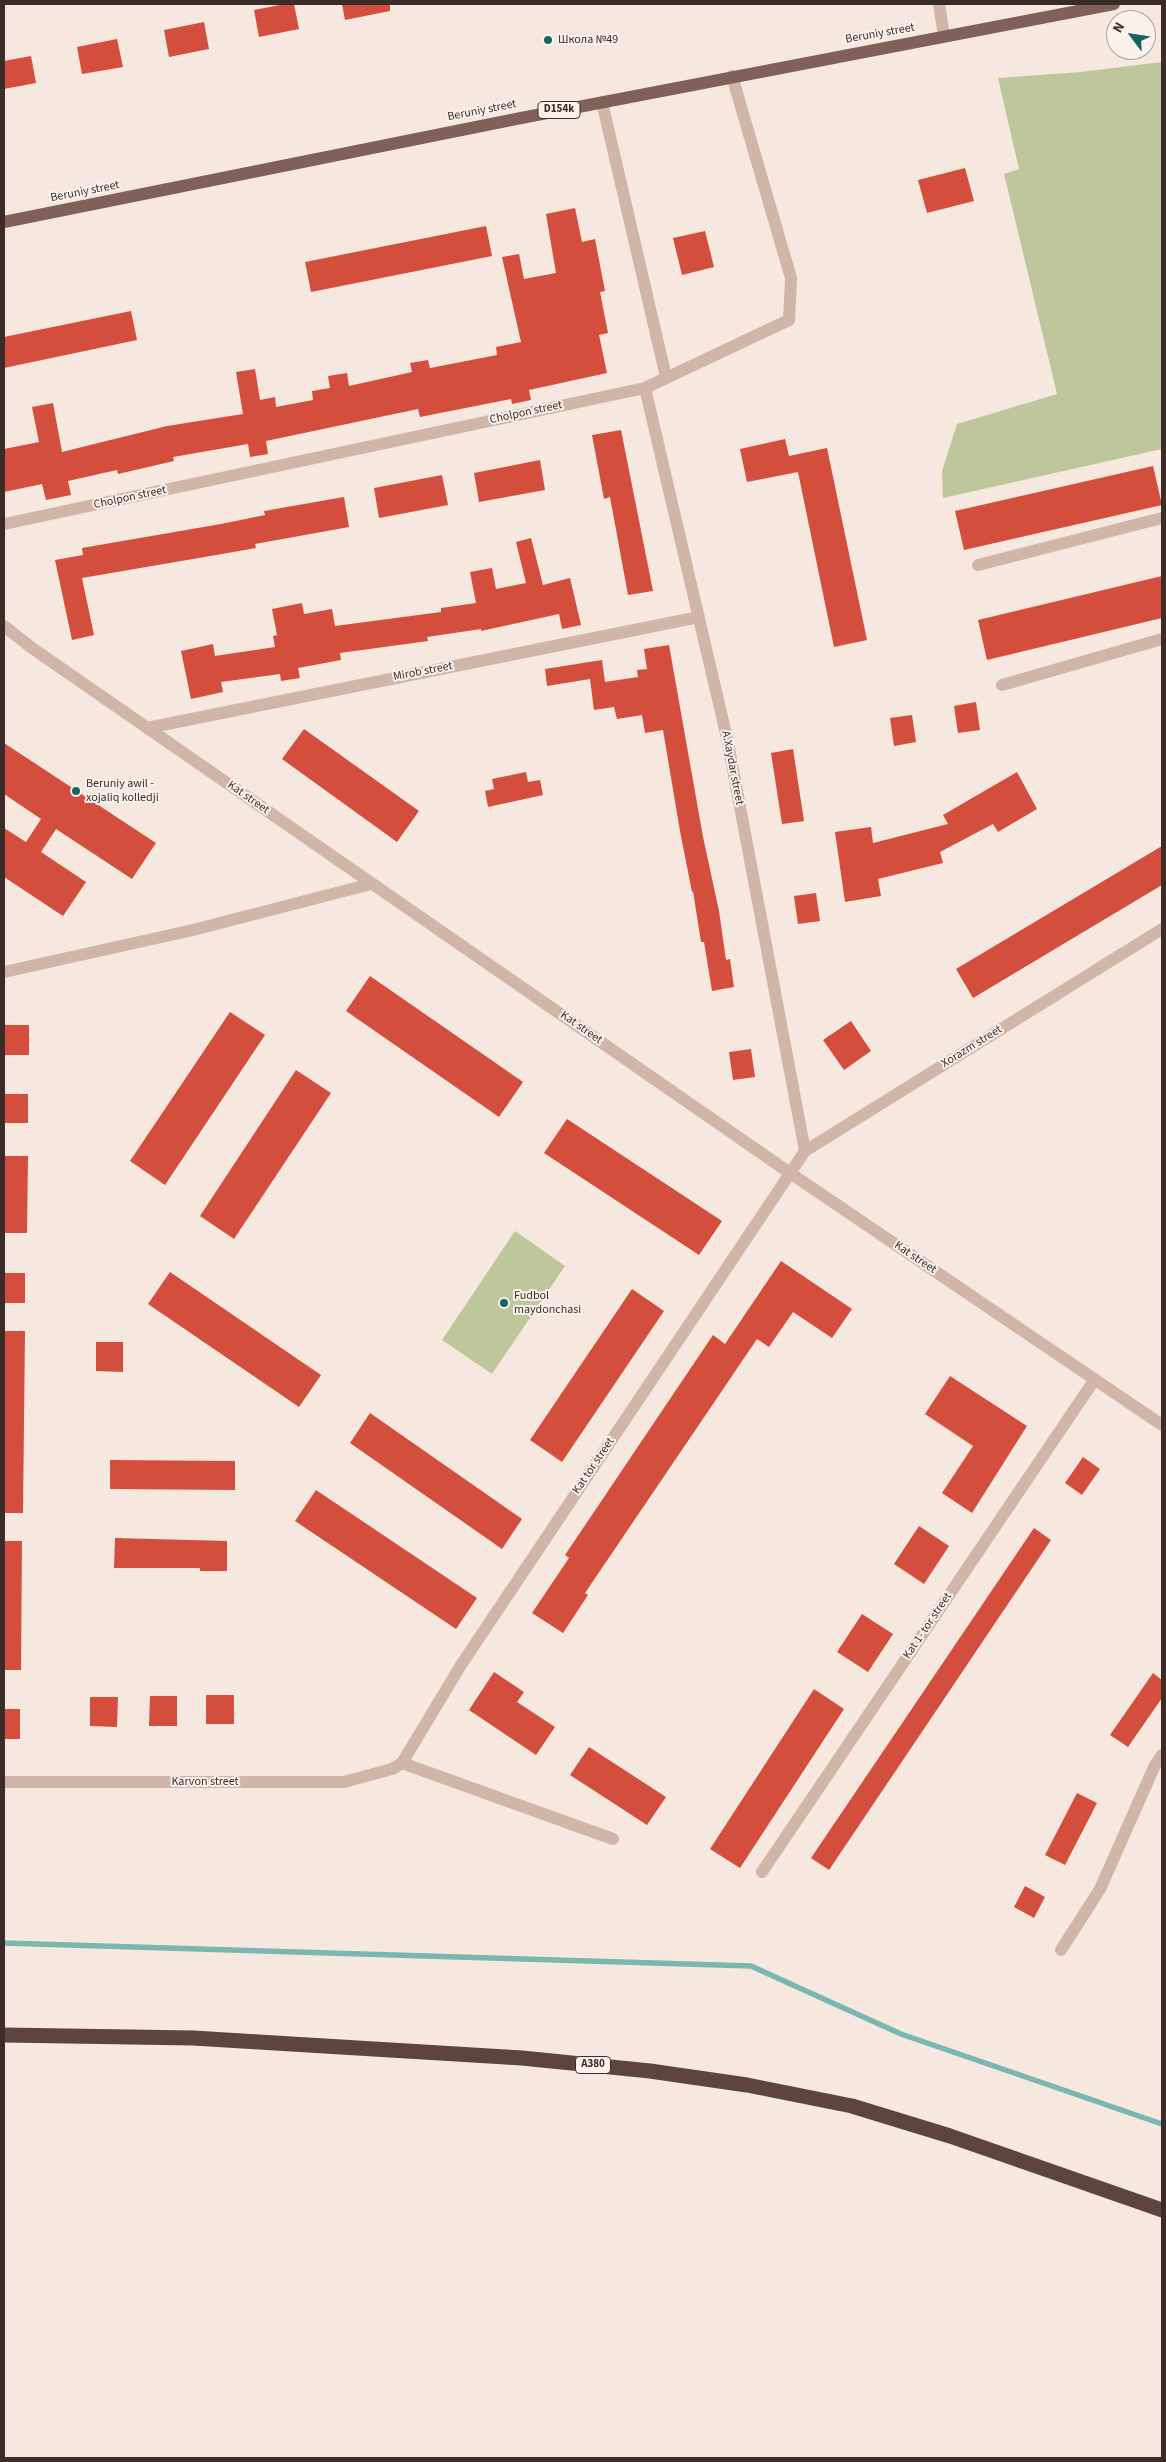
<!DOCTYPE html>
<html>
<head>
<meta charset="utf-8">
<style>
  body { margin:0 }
  #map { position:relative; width:1166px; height:2462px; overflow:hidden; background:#f6e8de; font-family:"Source Sans 3",sans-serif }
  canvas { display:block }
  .frame { position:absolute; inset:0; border:5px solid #3c2c29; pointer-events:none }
  .north { position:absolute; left:1106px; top:10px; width:50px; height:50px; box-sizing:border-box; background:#fcf2ec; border:1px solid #afa39e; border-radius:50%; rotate:301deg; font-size:14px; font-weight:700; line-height:20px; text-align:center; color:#3c2c29 }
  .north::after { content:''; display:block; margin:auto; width:18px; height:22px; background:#19635e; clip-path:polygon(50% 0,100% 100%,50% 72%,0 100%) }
</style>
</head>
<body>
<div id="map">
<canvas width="1166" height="2462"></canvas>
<div class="frame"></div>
<div class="north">N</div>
</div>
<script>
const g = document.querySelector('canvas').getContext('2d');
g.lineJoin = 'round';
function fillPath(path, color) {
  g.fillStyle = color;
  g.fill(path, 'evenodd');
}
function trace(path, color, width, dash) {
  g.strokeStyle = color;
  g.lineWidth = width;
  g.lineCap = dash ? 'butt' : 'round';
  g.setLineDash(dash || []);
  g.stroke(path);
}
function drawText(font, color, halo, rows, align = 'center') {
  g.font = font + ' "Source Sans 3",sans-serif';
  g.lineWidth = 4;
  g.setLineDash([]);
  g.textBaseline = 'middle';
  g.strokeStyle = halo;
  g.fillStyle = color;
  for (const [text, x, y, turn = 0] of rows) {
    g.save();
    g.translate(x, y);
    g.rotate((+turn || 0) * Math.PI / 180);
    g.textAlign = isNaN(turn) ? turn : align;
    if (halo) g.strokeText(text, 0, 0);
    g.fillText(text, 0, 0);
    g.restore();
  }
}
fillPath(new Path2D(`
  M1162,62v387l-219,49 -1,-27 15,-47 100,-30 -53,-220 15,-5 -21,-91 83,-6z
  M515,1231l50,35 -73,108 -50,-34z`), '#bec79c');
trace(new Path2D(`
  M4,1943l747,23 150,68 261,90`), '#79b7b1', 5.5);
fillPath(new Path2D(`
  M285,4h9l5,25 -40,8 -5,-27z
  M342,4h48v7l-45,9z
  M204,22l5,27 -40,8 -5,-27z
  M117,39l6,28 -41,7 -5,-27z
  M31,56l5,27 -32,6v-28z
  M965,168l9,33 -47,12 -9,-33z
  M575,208l7,34 13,-3 10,52 -5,1 8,41 -9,2 8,38 -78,17 2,10 -19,4 -1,-5 -91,18 -2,-8 -152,32 2,13 -18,3 -2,-13 -75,13 1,4 -56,13 -1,-4 -49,11 3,14 -25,5 -4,-16 -38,8v-43l35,-7 -7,-35 21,-4 9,49 105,-26 76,-12 -7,-42 19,-3 5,31 15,-3 1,10 37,-7 -1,-9 18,-3 -2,-12 19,-3 2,13 63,-14 -2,-9 18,-3 2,8 67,-13 -1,-8 25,-5 -19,-85 17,-3 5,25 32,-6 -10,-59z
  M486,226l6,30 -181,36 -6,-30z
  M705,231l9,36 -32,8 -9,-37z
  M131,311l6,29 -133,28v-31z
  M621,430l32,161 -25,4 -18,-98 -6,2 -12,-64z
  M785,439l4,17 38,-8 40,192 -33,7 -36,-175 -51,10 -7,-33z
  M540,460l5,30 -66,12 -5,-29z
  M1153,466l9,39 -198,45 -9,-39z
  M442,475l6,30 -69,13 -5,-30z
  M344,497l5,30 -94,17 1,4 -34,6 -140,24 12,57 -22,5 -17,-80 28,-5 -1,-7 139,-24 44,-9 -1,-4z
  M531,538l12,47 27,-7 11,47 -19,4 -3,-15 -78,17v-2l-54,8 1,4 -88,12 1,7 -43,8 2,10 -19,3 -1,-7 -59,8 2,10 -32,7 -10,-48 32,-7 2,12 60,-9 -2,-11 4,-1 -5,-26 30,-6 2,11 28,-5 3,17 106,-14v-4l35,-5 -6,-31 22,-4 4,21 30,-6 -10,-41z
  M1162,576v42l-175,42 -9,-40z
  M669,645l34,192 16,74 7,49 4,-1 4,28 -22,4 -8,-49h-3l-8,-51 -1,1 -12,-61 -17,-101 -18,3 -3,-18 -25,4 -3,-12 -20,3 -4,-31 -43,7 -2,-17 57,-9 3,22 33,-5 -1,-7 10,-1 -3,-20z
  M976,702l4,28 -22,3 -4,-27z
  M912,715l4,27 -22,4 -4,-28z
  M304,729l115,82 -22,31 -115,-83z
  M4,743l152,100 -24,36 -76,-50 -15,23 45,30 -23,34 -59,-39v-49l22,14 15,-23 -37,-25z
  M793,749l11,72 -22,3 -11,-71z
  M526,772l2,10 12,-2 3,15 -55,12 -3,-16 9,-2 -2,-10z
  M1017,772l20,37 -39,23 -5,-8 -53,28 3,11 -65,16 3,17 -36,6 -10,-70 36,-5 2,16 75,-19 -5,-9z
  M1162,846v39l-189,113 -17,-29z
  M816,893l4,28 -22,3 -4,-28z
  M370,976l153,106 -24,35 -153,-106z
  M230,1012l35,23 -100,150 -35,-24z
  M851,1021l20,30 -27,19 -21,-30z
  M4,1025h25v30h-25z
  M751,1049l4,28 -22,3 -4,-28z
  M296,1070l35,23 -97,146 -34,-23z
  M4,1094h24v29h-24z
  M567,1119l155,102 -23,34 -155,-102z
  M4,1156h24l-1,77h-23z
  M781,1261l71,48 -20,29 -39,-26 -24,35 -12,-8 -172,254 3,2 -25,38 -31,-20 37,-55 -4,-3 148,-220 12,9z
  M170,1272l151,103 -22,32 -151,-103z
  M4,1273h21v30h-21z
  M632,1289l32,22 -102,151 -32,-22z
  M4,1331h21l-2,182h-19z
  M96,1342h27v30l-27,-1z
  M950,1376l77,50 -55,87 -30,-20 31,-47 -48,-32z
  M370,1413l152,106 -20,30 -152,-106z
  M1083,1457l17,12 -18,26 -17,-12z
  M110,1460l125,1v29l-125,-1z
  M316,1490l161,108 -21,31 -161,-108z
  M919,1526l30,20 -25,38 -30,-20z
  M1034,1528l17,12 -222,330 -18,-12z
  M115,1538l112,3v30h-27v-3h-86z
  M4,1541h18l-1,129h-17z
  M862,1614l31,20 -25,38 -31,-20z
  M494,1672l30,20 -7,10 38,25 -19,28 -67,-45z
  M1153,1673l9,7v18l-34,49 -18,-12z
  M814,1689l30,20 -104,159 -30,-19z
  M206,1695h28v29h-28z
  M150,1696h27v30h-28z
  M90,1697h28l-1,30 -27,-1z
  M4,1709h16v30h-16z
  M589,1747l77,50 -19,28 -77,-50z
  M1077,1793l20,10 -32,62 -20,-10z
  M1025,1886l20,11 -11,21 -20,-11z`), '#d44e3e');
trace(new Path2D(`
  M939,4l5,32
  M602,102l64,275
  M645,388l82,350 78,413
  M4,524l641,-136 144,-68 2,-42 -59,-202
  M978,565l184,-47
  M4,626l28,22 758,525 372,252
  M1002,685l160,-46
  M147,728l552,-111
  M4,972l189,-42 178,-46
  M402,1763l211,76
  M4,1782h340l48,-13 10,-6 59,-98 344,-514 357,-222
  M762,1872l333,-493
  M1061,1950l39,-61 55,-124 7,-10`), '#d0b5a8', 12);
trace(new Path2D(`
  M4,222l517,-104 593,-114`), '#806058', 12);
trace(new Path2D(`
  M4,2035l189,3 329,20 128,13 97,14 105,21 98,30 212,74`), '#5e443f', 15);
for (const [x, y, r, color] of [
  [548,40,5,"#19635e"],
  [76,791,5,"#19635e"],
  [504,1303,5,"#19635e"]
]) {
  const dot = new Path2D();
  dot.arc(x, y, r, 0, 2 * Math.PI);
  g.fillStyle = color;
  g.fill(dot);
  trace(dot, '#fcf2ec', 2);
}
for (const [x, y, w] of [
  [559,110,42],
  [593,2065,35]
]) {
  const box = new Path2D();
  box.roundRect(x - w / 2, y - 8.5, w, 17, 4);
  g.fillStyle = '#fcf2ec';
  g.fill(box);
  trace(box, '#3c2c29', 1);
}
drawText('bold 11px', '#3c2c29', null, [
  ["D154k",559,110],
  ["A380",593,2065]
]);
drawText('12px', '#3c2c29', '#fcf2ec', [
  ["Beruniy street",880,34,-10],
  ["Beruniy street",482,111,-11],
  ["Beruniy street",85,192,-11],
  ["Cholpon street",526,413,-12],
  ["Cholpon street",130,498,-12],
  ["Mirob street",423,672,-11],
  ["A.Xaydar street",732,768,79],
  ["Kat street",248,798,35],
  ["Kat street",581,1028,35],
  ["Xorazm street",972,1047,-32],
  ["Kat street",915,1258,34],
  ["Kat tor street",594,1466,-56],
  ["Kat 1- tor street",928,1626,-56],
  ["Karvon street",205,1782]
]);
drawText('12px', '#3c2c29', '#fcf2ec', [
  ["Школа №49",558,40],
  ["Beruniy awil -",86,784],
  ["xojaliq kolledji",86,798],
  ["Fudbol",514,1296],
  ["maydonchasi",514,1310]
], 'left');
</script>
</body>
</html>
